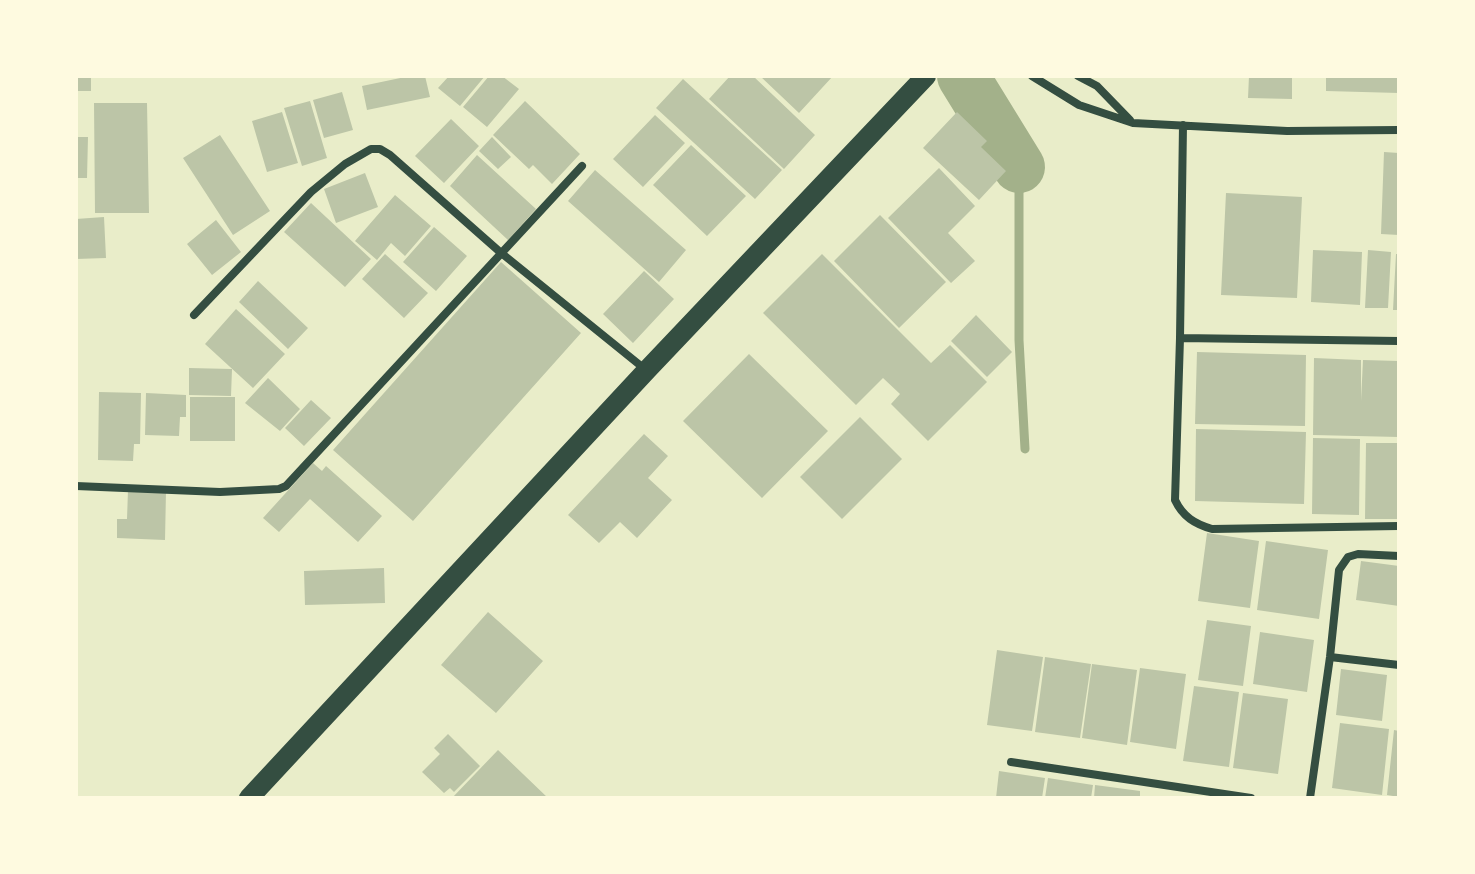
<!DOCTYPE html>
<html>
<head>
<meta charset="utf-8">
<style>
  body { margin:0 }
  #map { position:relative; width:1475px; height:874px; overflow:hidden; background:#e9edc9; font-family:"DM Sans",sans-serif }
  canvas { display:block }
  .frame { position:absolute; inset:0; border:78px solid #fefae0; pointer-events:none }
</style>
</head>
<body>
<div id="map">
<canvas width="1475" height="874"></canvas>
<div class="frame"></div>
</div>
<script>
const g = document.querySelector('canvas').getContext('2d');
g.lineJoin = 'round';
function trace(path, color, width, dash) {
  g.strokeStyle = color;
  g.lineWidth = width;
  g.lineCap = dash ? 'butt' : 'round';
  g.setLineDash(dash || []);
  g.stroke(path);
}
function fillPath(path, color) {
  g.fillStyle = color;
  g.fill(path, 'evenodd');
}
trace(new Path2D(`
  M1019,167v173l6,109`), '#a3b18a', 9);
trace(new Path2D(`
  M963,76l56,91`), '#a3b18a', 52);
fillPath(new Path2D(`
  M76,76h15v15h-15z
  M410,76h15l5,21 -63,13 -5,-24z
  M449,76h36l-25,30 -22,-18z
  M489,76h13l17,13 -32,38 -24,-20z
  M730,76h23l62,59 -31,34 -75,-70z
  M760,76h73l-34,37z
  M1249,76h43v23l-44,-1z
  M1326,76h73v17l-73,-2z
  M683,79l99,91 -27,29 -99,-91z
  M342,92l11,38 -29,8 -11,-38z
  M310,101l17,57 -25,8 -18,-58z
  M525,101l55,53 -28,30 -19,-19 -4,4 -36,-34z
  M94,103h53l2,110h-54z
  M282,112l16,51 -31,9 -15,-51z
  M957,112l30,29 -6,6 25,24 -27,29 -56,-52z
  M655,115l30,28 -42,44 -30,-28z
  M451,119l28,27 -35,37 -29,-27z
  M220,135l50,76 -37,24 -50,-77z
  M76,137h12l-1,41h-11z
  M492,137l19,20 -13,12 -19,-18z
  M691,145l55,51 -39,40 -54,-51z
  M1384,152l15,1v82l-18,-1z
  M477,155l59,54 -28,31 -58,-54z
  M939,168l36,38 -27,27 27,28 -24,22 -63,-65z
  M595,170l91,80 -27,32 -91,-81z
  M365,173l13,34 -42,16 -12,-34z
  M1226,193l76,4 -5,101 -76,-3z
  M395,195l36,31 -26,30 -14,-13 -14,17 -22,-19z
  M311,203l60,56 -26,28 -61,-55z
  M880,215l66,67 -47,46 -65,-67z
  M104,217l2,41 -30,1v-40z
  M216,220l25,32 -29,23 -25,-31z
  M434,227l33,29 -31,35 -33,-29z
  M1313,250l49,2 -2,53 -49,-3z
  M1368,250l23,2 -3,56h-23z
  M385,254l43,39 -24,25 -42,-39z
  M822,254l109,109 19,-18 37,37 -59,59 -37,-37 9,-10 -17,-16 -27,27 -93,-92z
  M1396,254h3v56h-6z
  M501,262l80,71 -168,188 -80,-71z
  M644,271l30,28 -41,44 -30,-29z
  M258,281l50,47 -20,21 -49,-47z
  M236,309l49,45 -32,34 -48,-44z
  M976,315l36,37 -25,25 -36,-36z
  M1197,352l109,3 -1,71 -110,-2z
  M749,354l79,77 -66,67 -79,-77z
  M1314,358l47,2v41l2,-41 36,1v76l-86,-2z
  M189,368l43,1 -1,27 -42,-1z
  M268,378l32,31 -20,22 -35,-28z
  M99,392l42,1 -1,51h-6l-1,17 -35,-1z
  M146,393l40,2v22h-6l-1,19 -34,-1z
  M190,397h45v44h-45z
  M311,400l20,18 -27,28 -19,-18z
  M860,417l42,42 -60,60 -42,-42z
  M1196,429l110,3 -2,72 -109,-3z
  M644,434l24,22 -20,22 24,22 -35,38 -17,-16 -21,21 -31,-28z
  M1313,438l47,1 -1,76 -47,-1z
  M1366,443h33v76h-34z
  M313,463l9,8 4,-5 56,50 -24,26 -48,-43 -31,33 -16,-14z
  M128,490l38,1 -1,49 -48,-2v-19h10z
  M1207,533l52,8 -9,67 -52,-7z
  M1266,541l62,9 -9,69 -62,-9z
  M1361,561l38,5v40l-43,-6z
  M384,568l1,35 -80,2 -1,-34z
  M488,612l55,49 -47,52 -55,-48z
  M1207,620l44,6 -8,60 -45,-6z
  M1260,632l54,8 -7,52 -54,-8z
  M997,650l46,7 -11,74 -45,-6z
  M1045,657l46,7 -11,74 -45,-6z
  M1092,664l45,6 -10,75 -45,-7z
  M1140,668l46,6 -10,75 -46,-7z
  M1341,669l46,6 -5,46 -46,-6z
  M1194,686l45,6 -10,75 -46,-6z
  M1243,693l45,6 -10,75 -45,-6z
  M1340,723l49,6 -7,66 -50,-7z
  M1394,730l5,1v66l-12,-2z
  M448,734l32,32 -26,26 -4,-4 -6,5 -22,-21 18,-18 -6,-6z
  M498,750l50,48h-96z
  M999,771l46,7 -3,20h-46z
  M1048,778l45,7 -2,13h-46z
  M1095,785l45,6v7h-46z`), '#bcc5a7');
trace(new Path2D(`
  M1032,76l47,29 54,18 154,8 112,-1
  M1078,76l19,10 33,34
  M1183,125l-3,213 219,3
  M194,315l117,-123 34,-28 26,-15h9l10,6 110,97 146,118
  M1180,338l-5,162c8,17 20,24 37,29l187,-3
  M76,486l144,6 59,-3 7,-3 296,-320
  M1330,657l69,8
  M1011,762l240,36
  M1310,798l20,-141 9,-87 9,-13 10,-3 41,2`), '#344e41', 8);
trace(new Path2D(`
  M249,798l398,-428 279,-294`), '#344e41', 20);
</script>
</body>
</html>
